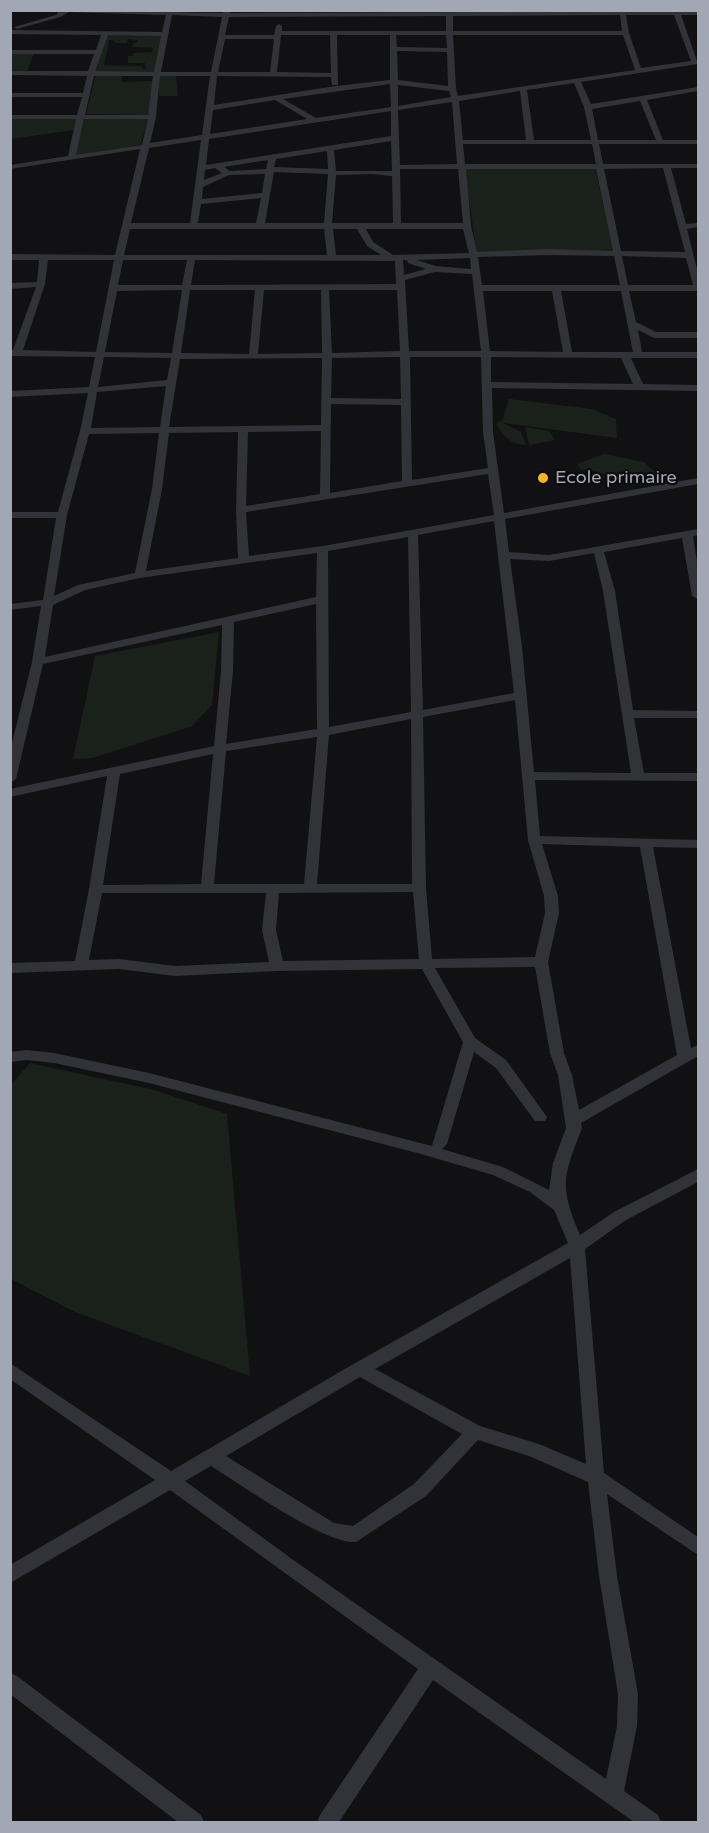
<!DOCTYPE html>
<html>
<head>
<meta charset="utf-8">
<style>
  body { margin:0 }
  #map { position:relative; width:709px; height:1833px; overflow:hidden; background:#111113; font-family:"Varela Round",sans-serif }
  canvas { display:block }
  .frame { position:absolute; inset:0; border:12px solid #a1a7b5; pointer-events:none }
</style>
</head>
<body>
<div id="map">
<canvas width="709" height="1833"></canvas>
<div class="frame"></div>
</div>
<script>
const g = document.querySelector('canvas').getContext('2d');
g.lineJoin = 'round';
function fillPath(path, color) {
  g.fillStyle = color;
  g.fill(path, 'evenodd');
}
function trace(path, color, width, dash) {
  g.strokeStyle = color;
  g.lineWidth = width;
  g.lineCap = dash ? 'butt' : 'round';
  g.setLineDash(dash || []);
  g.stroke(path);
}
function drawText(font, color, halo, rows, align = 'center') {
  g.font = font + ' "Varela Round",sans-serif';
  g.lineWidth = 4.5;
  g.setLineDash([]);
  g.textBaseline = 'middle';
  g.strokeStyle = halo;
  g.fillStyle = color;
  for (const [text, x, y, turn = 0] of rows) {
    g.save();
    g.translate(x, y);
    g.rotate((+turn || 0) * Math.PI / 180);
    g.textAlign = isNaN(turn) ? turn : align;
    if (halo) g.strokeText(text, 0, 0);
    g.fillText(text, 0, 0);
    g.restore();
  }
}
fillPath(new Path2D(`
  M106,33l56,1 -7,39 -62,-1zM128,39l10,1 -1,2 -4,1 -1,4 21,1 -1,4 -19,1v3h-5v7h17l1,6 -4,-1 1,-2 -39,-1 5,-25h4l2,3h12z
  M10,53h24l-7,19h-16z
  M96,74h26v8l31,-1 -5,34 -62,-1z
  M159,75h17l2,21h-19z
  M77,117l-3,13 -63,9 -1,-21z
  M85,117l64,1 -9,27 -65,11z
  M464,167l131,1 19,85 -137,1z
  M509,399l83,10 24,10 1,19 -114,-15 18,9 5,13c-14,0 -23,-9 -30,-20l3,-5 3,2z
  M525,427l24,4 6,9 -26,5z
  M604,454l40,8 18,17 -13,4 -68,-14 -4,-5z
  M219,632l-7,73 -20,21 -99,32 -20,1 22,-103z
  M30,1063l124,27 73,24 23,262 -175,-64 -64,-33v-194z`), '#19211a');
fillPath(new Path2D(`
  M60,10l163,3 1,-3h6v3l468,-2v4h-17l17,49 -117,18 10,22 107,-17v4l-51,9 16,40h35v4h-99l4,20h95v4h-27l15,56 12,-1v4l-11,2 11,44v18h-69l7,31 20,10h42v6h-44l-16,-8 4,22h56v6h-67l12,26 55,1v6l-206,-3 1,44 11,81 194,-35v6l-193,35 4,33 40,3 149,-26v6l-5,1 5,32v31l-6,-3 -10,-58 -78,14 11,39 18,119 65,1v7h-64l10,55h54v8l-163,-1 5,56 158,4v8l-45,-1 38,201 7,-3v11l-117,67 1,5c-19,49 -23,58 -2,107l34,-23 84,-43v13l-72,38 -41,29 19,224 94,64v18l-91,-61 10,82 21,118 -1,32 -13,65 34,24 3,7h-27l-201,-142 -94,142h-22l3,-7 98,-146 -248,-179 -160,93v-18l145,-85 -145,-101v-16l161,108 172,-101 225,-127 -14,-33 -24,-18 -37,-17 -72,-21 -272,-71 -95,-20 -27,-3 -17,2v-10l17,-2 27,3 95,20 283,73 31,-104 -41,-73 -145,2 -102,5 -56,-7 -109,4v-10l65,-2 14,-72 18,-113 -97,21v-8l204,-43 7,-75 1,-46 -179,39 -27,115 -6,4v-32l22,-89 9,-56 -31,4v-6l33,-4 13,-82h-46v-6h48l22,-81 8,-38 -78,4v-6l79,-4 6,-30 -85,-1v-6h3l23,-63 -26,2v-6l27,-1 2,-22h-29v-6l105,1 25,-106 -130,20v-4l58,-9 8,-37h-66v-4h67l5,-18h-72v-4h73l4,-17 -77,-1v-4h78l6,-17h-84v-4h86l5,-15 -91,-1v-4l152,2 4,-17 -97,-3 -9,5 -43,12 -3,-2 42,-12zM172,15l50,2 -11,55h-50zM620,15l2,16h-169v-15zM626,15h48l17,46 -50,7 -12,-35zM446,16v15h-164v-5l-3,-2 -3,2 -2,9h-49l4,-18zM108,35l53,1 -7,36 -59,-1zM281,35h49l1,38 -54,-1zM337,35h53v45l-54,6 -122,19 3,-29 114,1 1,8h6zM396,35h50l1,13 -50,-1zM453,35h170l12,35 -177,26 -2,-7zM225,39h49l-4,33h-52zM397,51l50,1 1,34 -50,-6zM94,76h59l-5,39h-63zM160,76h50l-8,59 -52,8 6,-26zM574,83l10,24 7,33h-57l-7,-50zM390,84l1,23 -75,11 -33,-19zM398,85l51,6 2,6 -53,9zM520,91l6,49h-63l-4,-39zM275,100l32,19 -97,15 3,-24zM640,101l16,39h-58l-6,-31zM452,102l5,62 -57,1 -2,-55zM391,111v25l-185,29 3,-26zM84,119h64l-6,26 -66,10zM201,140l-11,83h-59l18,-75zM391,141l1,30h-56l-2,-21zM463,144h129l4,20h-131zM327,151l1,18 -54,-2 2,-8zM268,160l-2,9 -36,2 -6,-4zM215,168l7,5 -18,7 1,-10zM663,168l22,84 -64,-1 -17,-82zM400,169h58l5,54h-62zM466,169h130l17,82 -64,-2 -72,3 -6,-26zM274,172l54,2 -4,49h-59zM265,174l-3,19 -60,6 1,-12 26,-12zM372,174l20,2 1,47h-61l4,-48zM261,198l-5,25h-58l3,-19zM130,229h194l3,26h-203zM333,229h24l10,17 14,9h-45zM366,229h97l6,24 -76,2 -20,-13zM549,255l65,1 6,29h-138l-4,-28zM622,256l64,2 7,27h-65zM470,258l1,11 -35,-3 -20,-6zM48,260h66l-18,92 -73,-2 22,-66zM123,260h64l-5,25h-64zM195,260l200,1 1,23 -205,1zM403,260h4l1,3 18,6 -22,6zM435,272l37,2 9,77h-72l-4,-71zM182,290l-10,63 -67,-1 12,-61zM190,290h65l-6,64 -68,-1zM264,290h57l1,63 -64,1zM329,290h68l3,61 -68,2zM483,291h69l11,61 -73,-1zM561,291h60l12,61h-61zM104,357l67,1 -4,22 -69,7zM400,357l1,42 -70,-1 1,-40zM410,357h71l2,75 5,36 -76,12zM491,357l130,1 12,26 -142,-2zM322,358l-1,67 -152,2 11,-68zM166,386l-6,41 -69,1 6,-36zM331,404l70,1 1,76 -72,12zM321,431l-1,63 -74,12 2,-74zM238,432l-2,78 2,48 -92,13 16,-82 7,-56zM159,433l-7,56 -17,84 -57,12 -24,11 13,-81 22,-81zM488,474l6,41 -171,31 -74,10 -3,-44zM494,521l20,172 -91,17 -5,-175zM408,537l3,175 -82,15 -1,-176zM317,553l-1,44 -271,60 8,-52 32,-15 55,-12zM594,553l9,38 28,182 -97,-1 -12,-125 -12,-88 39,2zM316,604l1,125 -91,15 7,-73 1,-49zM515,700l13,140 16,56 1,17 -10,44 -103,2 -6,-71 -3,-171zM411,719l1,165h-95l12,-149zM317,737l-13,147h-90l12,-133zM213,754l-12,130 -98,1 17,-111zM542,844l98,3 37,208 -98,55 -7,-35 -8,-22 -16,-91 11,-49 -1,-17zM413,892l6,67 -136,2 -7,-31 3,-37zM102,893h164l-4,37 7,32 -94,4 -56,-7 -30,1zM535,967l15,86 8,22 8,53 -13,35 -4,27 -46,-23 -61,-18 5,-5 27,-92 22,16 39,53h10l2,-4 -41,-57 -31,-22 -40,-70zM570,1258l16,206 -47,-20 -59,-18 -105,-57zM360,1377l102,57 -48,50 -61,42 -19,-3 -108,-67zM478,1440l51,16 59,26 11,94 19,118 -1,32 -11,53 -314,-220 -107,-78 26,-15c29,18 115,79 145,76l70,-46z
  M10,1673l7,3 184,139 3,7h-26l-168,-128z`), '#323338');
for (const [x, y, r, color] of [
  [543,478,6,"#ffb41d"]
]) {
  const dot = new Path2D();
  dot.arc(x, y, r, 0, 2 * Math.PI);
  g.fillStyle = color;
  g.fill(dot);
  trace(dot, '#0c0c0e', 2);
}
drawText('18px', '#a1a7b5', '#0c0c0e', [
  ["Ecole primaire",555,478]
], 'left');
</script>
</body>
</html>
